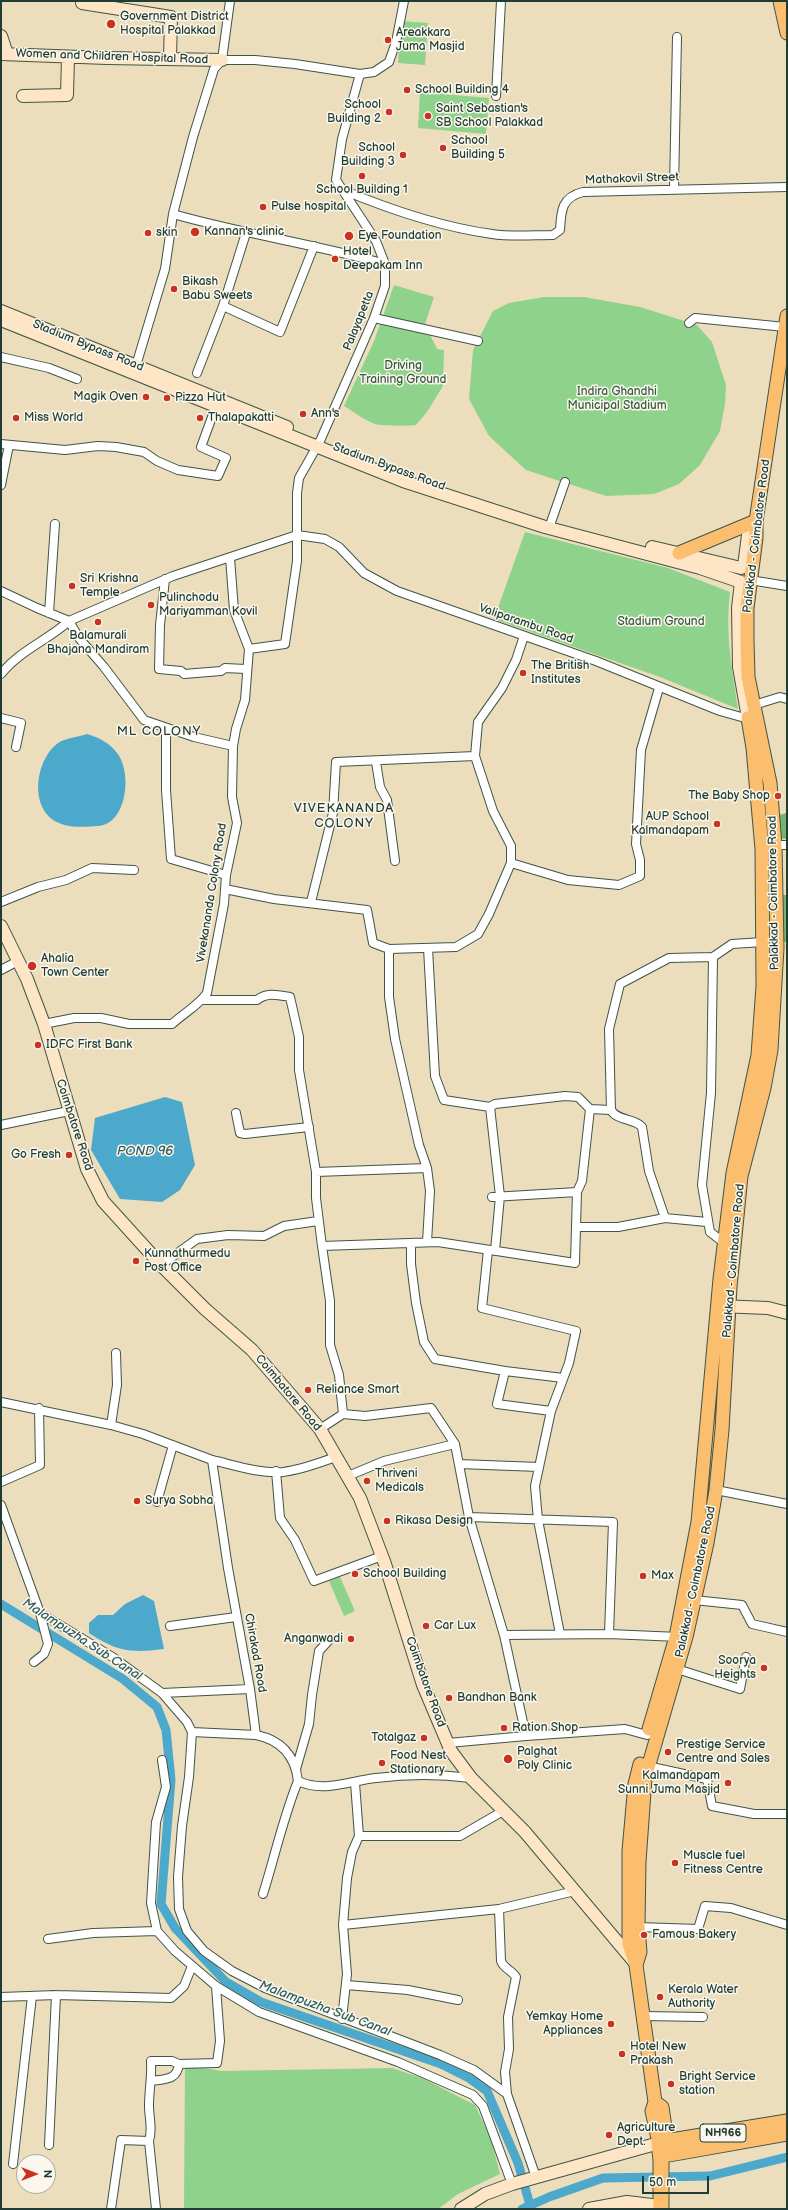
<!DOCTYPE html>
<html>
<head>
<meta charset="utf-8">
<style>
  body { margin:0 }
  #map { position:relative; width:788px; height:2210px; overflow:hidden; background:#ecdebc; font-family:"Balsamiq Sans",sans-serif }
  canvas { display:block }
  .frame { position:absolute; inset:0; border:2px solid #1f3d34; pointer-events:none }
  .north { position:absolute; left:16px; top:2154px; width:40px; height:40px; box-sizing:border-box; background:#fbf7ec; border:1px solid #a3ada2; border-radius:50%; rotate:90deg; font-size:11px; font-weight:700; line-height:16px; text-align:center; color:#1f3d34 }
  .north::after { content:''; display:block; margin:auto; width:14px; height:18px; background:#c8321e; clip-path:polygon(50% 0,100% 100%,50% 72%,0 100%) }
  .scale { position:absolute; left:642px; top:2176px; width:67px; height:18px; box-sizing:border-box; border:2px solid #1f3d34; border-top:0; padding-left:5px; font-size:12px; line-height:14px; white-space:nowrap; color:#1f3d34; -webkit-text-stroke:3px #fbf7ec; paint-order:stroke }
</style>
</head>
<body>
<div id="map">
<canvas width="788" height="2210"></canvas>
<div class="frame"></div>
<div class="north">N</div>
<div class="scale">50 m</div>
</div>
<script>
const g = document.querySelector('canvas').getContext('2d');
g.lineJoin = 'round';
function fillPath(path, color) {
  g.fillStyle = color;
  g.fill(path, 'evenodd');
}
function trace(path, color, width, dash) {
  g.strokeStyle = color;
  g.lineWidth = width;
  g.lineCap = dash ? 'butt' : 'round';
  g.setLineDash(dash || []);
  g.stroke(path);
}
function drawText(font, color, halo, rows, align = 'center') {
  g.font = font + ' "Balsamiq Sans",sans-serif';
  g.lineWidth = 3;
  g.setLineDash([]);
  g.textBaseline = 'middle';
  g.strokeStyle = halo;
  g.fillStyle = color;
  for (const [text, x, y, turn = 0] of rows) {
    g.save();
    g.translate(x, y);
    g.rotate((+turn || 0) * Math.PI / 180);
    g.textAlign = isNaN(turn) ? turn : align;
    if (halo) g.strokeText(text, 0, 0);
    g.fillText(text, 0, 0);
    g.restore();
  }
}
fillPath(new Path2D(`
  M401,21l27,2 -3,42 -27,-2z
  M420,92l69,6 -3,36 -68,-6z
  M394,285l40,12 -9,27 12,25 7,1 -1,36 -16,26 -11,13c-7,1 -36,1 -41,-1 -11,-4 -21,-12 -31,-18l30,-65z
  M544,297h40l56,10 57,18 15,17 14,43 -1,19 -5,27 -20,34 -21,19 -25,10 -48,2 -80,-26 -37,-34 -20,-37 4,-49 20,-39 16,-8z
  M525,532l143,36 62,24c-5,43 2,75 8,117l-78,-32 -166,-58z
  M340,1577l15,34 -11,5 -15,-35z
  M185,2064l36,7 171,-3 30,10 53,27 16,34 9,35 -42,20 -20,15h-254z`), '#8fd28b');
fillPath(new Path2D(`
  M787,813v26l-8,-1v-23z
  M780,895h7v47h-9z`), '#73b477');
fillPath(new Path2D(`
  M87,734c12,4 22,8 30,19 15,18 11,71 -19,73 -11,1 -29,2 -39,-3 -31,-13 -24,-63 -1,-80 7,-5 21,-6 29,-9z
  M165,1097l17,5 13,63 -15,25 -18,12 -42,-3 -29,-49 4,-32z
  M143,1595l11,6 10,48c-34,4 -46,3 -75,-16v-10l9,-8h15l12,-11z`), '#4ca9cb');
trace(new Path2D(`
  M1,1604l122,75 34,28 9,23 5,50 -10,124 14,24 51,54 35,20 180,62 28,14 18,13 31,72 12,42
  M522,2209l27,-12 54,-19 107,-2 77,-19`), '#4ca9cb', 9);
const street = new Path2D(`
  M230,1l-8,59h33l40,4 65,10 14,-2 15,-10 7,-20 8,-41
  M496,96l5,-95
  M674,189l3,-152
  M343,190c48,20 98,37 149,44 19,3 41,1 61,1l7,-5c1,-20 2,-33 23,-38l204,-5
  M173,214c70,20 142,30 212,50
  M223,306l23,-73
  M374,318l104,23
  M689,323l6,-5 90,9
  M1,357l48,11 28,11
  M135,369l30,-100 8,-55 20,-77 21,-68 8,-9
  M197,373l26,-67 57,26 34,-86
  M1,444l64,6 33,-4 18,1 28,5 13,9 21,9 40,6 8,-18 -25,-11 15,-41
  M1,485l8,-40
  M549,528l16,-46
  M230,558l4,52 15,39
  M165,579l-5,46 -1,44 22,2 3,3 37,-3 4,-3 21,1
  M750,580l37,6
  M1,591l36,17 32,13 104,-45 124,-41v-42l2,-15 21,-37 54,-123 11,-32v-22l-9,-23 -40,-61 6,-41 18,-65
  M49,613l6,-89
  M1,674c18,-23 47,-34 68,-53l10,17 25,29 40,53 50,17 39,9
  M754,705l26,-8 7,2
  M1,718l20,5 -5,24
  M166,728v62l5,69 55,16
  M376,762l4,25 7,13 8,61
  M772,845h15
  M511,863l57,17 51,5 21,-9v-16l-4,-16 5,-94 18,-62
  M225,889l49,10 93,11 6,33 16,6v48l6,42 24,106 8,23 3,23 -3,51
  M1,902l37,-15 28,-7 26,-12 42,2
  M311,902l22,-89 3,-51 139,-6 3,-34 24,-34 14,-28 8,-24
  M428,948l7,128 9,24 46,7 5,-3 70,-8 13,1 12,12 21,1
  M389,949l67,-2 22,-13 11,-20 22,-51v-17l-18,-35 -18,-55
  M1,970l17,-9
  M202,1000h55c10,-8 21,-5 33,-3l9,40v33l17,102v26l6,48 116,-4 137,21 1,-36
  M44,1024l30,-6h27l28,6h43c12,-11 27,-19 35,-31l17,-89 2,-29 11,-52 -5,-26 1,-51 3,-17 9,-29 4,-51 36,-5 12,-83v-26l28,4 14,8 25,26 33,18 199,70 124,50 32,9
  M490,1107l10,89 -5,55
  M236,1113l4,20 5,1 64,-7
  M1,1125l68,-14
  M316,1172l111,-4
  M577,1192l5,-11 8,-72
  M492,1197l85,-5 -1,35h42l47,-9
  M707,1222l-42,-4 -16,-47 -7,-44c-8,-9 -25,-6 -31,-17l-2,-81 11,-45 49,-26 44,-1
  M411,1244v20l5,39 8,39 11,17 70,12 -8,33 54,7
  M727,1245l-17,-13 -8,-47 9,-92 2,-136 19,-13 31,-2
  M322,1246l8,55v44l9,30 4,39 22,2 66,-8 24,36 14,73
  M488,1250l-6,58 94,23 -7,32 -18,48 -16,75 3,34 22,114
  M161,1265l36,-26 31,-4 36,1 20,-10 34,-5
  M505,1371l58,7
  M1,1402l110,23 32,9 69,26
  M111,1425l6,-40 -1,-32
  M320,1429l23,-15
  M336,1457c-17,6 -35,13 -53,15 -23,2 -49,-7 -71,-12l16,108 22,121 6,46c25,5 39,20 42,46 26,12 51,0 78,-3 31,-4 64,-4 95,0
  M459,1464l80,3
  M276,1471l4,47 15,22 19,41 68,-25
  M348,1476l36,-15 71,-17
  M1,1482l39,-17 -1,-57
  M716,1490l71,14
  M157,1502l16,-57
  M1,1505l39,108 8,31 -4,10 -10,8
  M694,1600l48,5 10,19 35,8
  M40,1613l74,45 48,35 25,29 5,10 -3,45 -7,49 -4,51 1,32 8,22 17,20 28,20 33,17 175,67 34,15 33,24 29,83
  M170,1626l66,-9
  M504,1635l-35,-118 144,5 -4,112
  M677,1669l63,20 6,-32
  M162,1693l88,-4
  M192,1732l64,3
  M647,1735l-22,-6 -99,7 -22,-101 105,-1 70,3
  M448,1743l78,-7
  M162,1760l4,27 -10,35 -5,81 6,28 18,20 41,35 43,26 139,50 75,33 10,11 29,78
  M647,1766l60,13 5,27 42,8h33
  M296,1769l13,-45 3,-29 7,-44 11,-12
  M359,1836h101l43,-25
  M263,1894c12,-38 20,-76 35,-113
  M343,1925l156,-16
  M638,1927l60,2 7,-23 26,2 56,17
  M48,1939l45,-6 64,-2
  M346,1985l62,5 50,10
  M1,1997l55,-2 115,3 13,-12 8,-20
  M643,2016l60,1
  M342,2019l5,-45 -4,-49 4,-47 5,-26 7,-16 -4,-53
  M152,2081c14,-2 25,-1 27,-17
  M507,2094l-2,-22 4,-23 -1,-32 8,-40c-4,-7 -12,-8 -15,-16l-2,-52 76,-18
  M49,2145l7,-150
  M13,2164l19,-168
  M111,2209l10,-69 28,1
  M156,2209l-7,-68c4,-12 0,-23 0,-35 0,-16 3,-29 2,-45h21l7,3 38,-1 3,-22 -4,-55`);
const secondary = new Path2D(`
  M82,3l89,14 -1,42
  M1,36l6,18
  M1,54l106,4 115,2
  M23,96l44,-1 1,-38
  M1,311l286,116
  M1,320l402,161 142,46 155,41 41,14 -3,26 1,59 9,51
  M652,547l89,21 3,-2 4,-31 8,-14
  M1,926l26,53 17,45 43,145 16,32 58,64 44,44 47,41 68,79 40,69 25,66 38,121 28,66 20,27 54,54 111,132
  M719,1306l49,2 19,5
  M461,2209l24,-15 27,-10 147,-41
  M589,2209l38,-7 33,4`);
const primary = new Path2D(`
  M780,1l7,32
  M679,553l77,-32
  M649,1729l27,-92 22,-115 22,-243 13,-106 25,-118 5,-69 -1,-137 -9,-101 -5,-30
  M640,1764l-5,20 -6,67v93l7,21 19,137 -3,9 7,32
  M636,1965l4,-13 -2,-25 1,-65 6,-84 41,-141 21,-94 9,-53 6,-60 8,-143 11,-111 23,-88 7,-38 6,-102 -2,-103 -5,-62 -22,-106 -1,-37v-32l9,-70v-17l31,-205
  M655,2102l7,5 5,34`);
const highway = new Path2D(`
  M669,2154l118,-21
  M661,2209v-49l-2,-17 128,-21`);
trace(street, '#3e5548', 10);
trace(secondary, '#3e5548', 14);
trace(primary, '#3e5548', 15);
trace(highway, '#3e5548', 17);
trace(street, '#fff', 8);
trace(secondary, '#fde5c5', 12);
trace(primary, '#fbbd6e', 13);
trace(highway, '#fbbd6e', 15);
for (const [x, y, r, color] of [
  [111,24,5,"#c8321e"],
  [388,40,4,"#c8321e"],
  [407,90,4,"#c8321e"],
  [389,112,4,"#c8321e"],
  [428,116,4,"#c8321e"],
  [443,148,4,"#c8321e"],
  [403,155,4,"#c8321e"],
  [362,176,4,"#c8321e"],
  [263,207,4,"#c8321e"],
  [195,232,5,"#c8321e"],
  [148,233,4,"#c8321e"],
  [349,236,5,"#c8321e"],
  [335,259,4,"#c8321e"],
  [174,289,4,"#c8321e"],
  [146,397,4,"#c8321e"],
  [167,398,4,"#c8321e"],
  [303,414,4,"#c8321e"],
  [16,418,4,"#c8321e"],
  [200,418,4,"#c8321e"],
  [72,586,4,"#c8321e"],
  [151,605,4,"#c8321e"],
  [98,622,4,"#c8321e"],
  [523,673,4,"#c8321e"],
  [778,796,4,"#c8321e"],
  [717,824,4,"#c8321e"],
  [32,966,5,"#c8321e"],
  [38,1045,4,"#c8321e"],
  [69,1155,4,"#c8321e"],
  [136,1261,4,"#c8321e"],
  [308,1390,4,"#c8321e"],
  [367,1481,4,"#c8321e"],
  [137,1501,4,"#c8321e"],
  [387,1521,4,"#c8321e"],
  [355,1574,4,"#c8321e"],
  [643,1576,4,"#c8321e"],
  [426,1626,4,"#c8321e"],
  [351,1639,4,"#c8321e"],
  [764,1668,4,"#c8321e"],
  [449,1698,4,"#c8321e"],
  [504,1728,4,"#c8321e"],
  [424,1738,4,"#c8321e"],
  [668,1752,4,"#c8321e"],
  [508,1759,5,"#c8321e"],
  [382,1763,4,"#c8321e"],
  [728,1783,4,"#c8321e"],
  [675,1863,4,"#c8321e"],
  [644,1935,4,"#c8321e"],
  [660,1997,4,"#c8321e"],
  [611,2024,4,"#c8321e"],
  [622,2054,4,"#c8321e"],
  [671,2084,4,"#c8321e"],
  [609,2135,4,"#c8321e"]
]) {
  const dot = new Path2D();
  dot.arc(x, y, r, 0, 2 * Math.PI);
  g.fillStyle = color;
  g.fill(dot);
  trace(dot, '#fbf7ec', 1.5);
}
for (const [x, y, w] of [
  [723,2133,46]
]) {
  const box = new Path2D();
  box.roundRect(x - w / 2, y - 9, w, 18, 3);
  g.fillStyle = '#fbf7ec';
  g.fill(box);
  trace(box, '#1f3d34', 1);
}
drawText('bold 11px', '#1f3d34', null, [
  ["NH966",723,2133]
]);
drawText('12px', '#1f3d34', '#fbf7ec', [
  ["Government District",120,17],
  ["Hospital Palakkad",120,31],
  ["Areakkara",396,33],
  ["Juma Masjid",396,47],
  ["School Building 4",415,90],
  ["School",381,105,"right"],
  ["Building 2",381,119,"right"],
  ["Saint Sebastian's",436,109],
  ["SB School Palakkad",436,123],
  ["School",451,141],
  ["Building 5",451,155],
  ["School",395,148,"right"],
  ["Building 3",395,162,"right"],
  ["School Building 1",362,190,"center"],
  ["Pulse hospital",271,207],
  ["Kannan's clinic",204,232],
  ["skin",156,233],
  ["Eye Foundation",358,236],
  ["Hotel",343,252],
  ["Deepakam Inn",343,266],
  ["Bikash",182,282],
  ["Babu Sweets",182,296],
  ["Magik Oven",138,397,"right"],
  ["Pizza Hut",175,398],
  ["Ann's",311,414],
  ["Miss World",24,418],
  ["Thalapakatti",208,418],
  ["Sri Krishna",80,579],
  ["Temple",80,593],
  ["Pulinchodu",159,598],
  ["Mariyamman Kovil",159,612],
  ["Balamurali",98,636,"center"],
  ["Bhajana Mandiram",98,650,"center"],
  ["The British",531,666],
  ["Institutes",531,680],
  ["The Baby Shop",770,796,"right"],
  ["AUP School",709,817,"right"],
  ["Kalmandapam",709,831,"right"],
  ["Ahalia",41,959],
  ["Town Center",41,973],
  ["IDFC First Bank",46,1045],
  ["Go Fresh",61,1155,"right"],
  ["Kunnathurmedu",144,1254],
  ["Post Office",144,1268],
  ["Reliance Smart",316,1390],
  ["Thriveni",375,1474],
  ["Medicals",375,1488],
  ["Surya Sobha",145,1501],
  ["Rikasa Design",395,1521],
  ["School Building",363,1574],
  ["Max",651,1576],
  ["Car Lux",434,1626],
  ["Anganwadi",343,1639,"right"],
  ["Soorya",756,1661,"right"],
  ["Heights",756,1675,"right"],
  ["Bandhan Bank",457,1698],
  ["Ration Shop",512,1728],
  ["Totalgaz",416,1738,"right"],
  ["Prestige Service",676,1745],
  ["Centre and Sales",676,1759],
  ["Palghat",517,1752],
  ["Poly Clinic",517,1766],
  ["Food Nest",390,1756],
  ["Stationary",390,1770],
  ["Kalmandapam",720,1776,"right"],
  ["Sunni Juma Masjid",720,1790,"right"],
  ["Muscle fuel",683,1856],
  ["Fitness Centre",683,1870],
  ["Famous Bakery",652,1935],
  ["Kerala Water",668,1990],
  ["Authority",668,2004],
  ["Yemkay Home",603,2017,"right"],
  ["Appliances",603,2031,"right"],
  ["Hotel New",630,2047],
  ["Prakash",630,2061],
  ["Bright Service",679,2077],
  ["station",679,2091],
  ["Agriculture",617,2128],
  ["Dept.",617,2142]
], 'left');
drawText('12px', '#1f3d34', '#fbf7ec', [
  ["Women and Children Hospital Road",112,57,2],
  ["Mathakovil Street",632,179,-2],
  ["Palayapetta",359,321,-68],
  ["Stadium Bypass Road",88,346,22],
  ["Stadium Bypass Road",389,467,20],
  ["Palakkad - Coimbatore Road",757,536,-83],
  ["Valiparambu Road",526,624,19],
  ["Vivekananda Colony Road",212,893,-81],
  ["Palakkad - Coimbatore Road",774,893,-91],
  ["Coimbatore Road",74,1125,72],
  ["Palakkad - Coimbatore Road",734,1261,-85],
  ["Coimbatore Road",288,1393,50],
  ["Palakkad - Coimbatore Road",696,1582,-78],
  ["Chirakad Road",255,1653,80],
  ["Coimbatore Road",425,1682,70]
]);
drawText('12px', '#355b45', '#fbf7ec', [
  ["Driving",403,366],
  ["Training Ground",403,380],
  ["Indira Ghandhi",617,392],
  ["Municipal Stadium",617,406],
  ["Stadium Ground",661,622]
]);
g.letterSpacing = '1px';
drawText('13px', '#1f3d34', '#fbf7ec', [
  ["ML COLONY",159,732],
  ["VIVEKANANDA",344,809],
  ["COLONY",344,824]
]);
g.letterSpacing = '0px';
drawText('italic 13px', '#2c5d61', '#fbf7ec', [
  ["POND 96",145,1152],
  ["Malampuzha Sub Canal",82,1640,33],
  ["Malampuzha Sub Canal",325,2009,20]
]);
</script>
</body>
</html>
